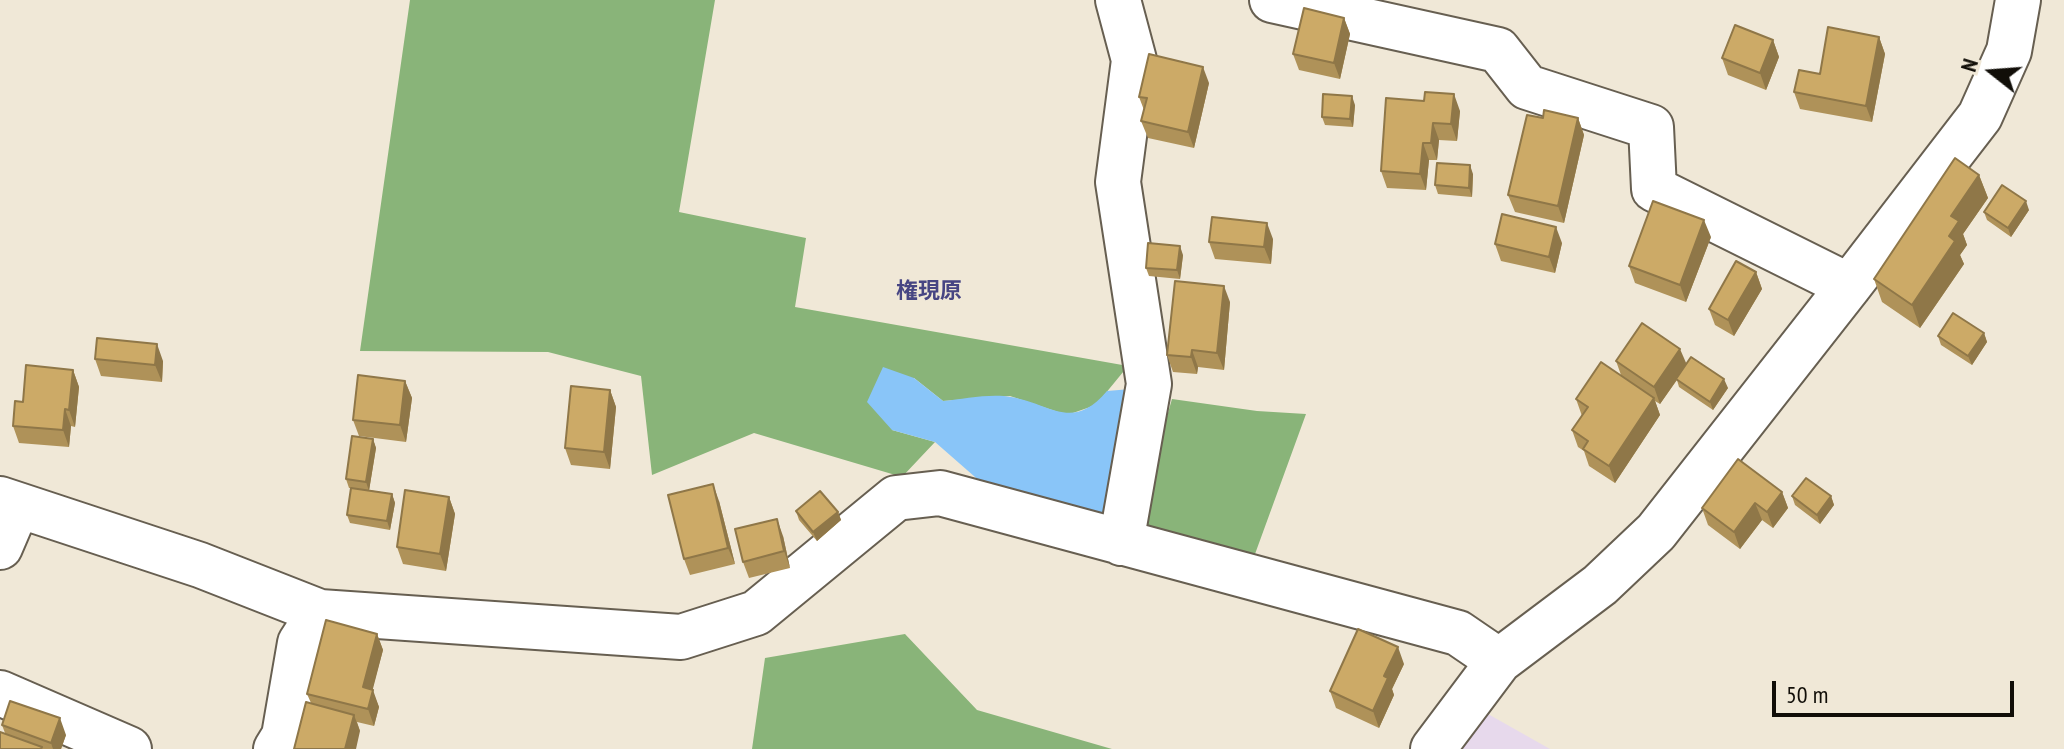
<!DOCTYPE html>
<html>
<head>
<meta charset="utf-8">
<style>
  body { margin:0 }
  #map { position:relative; width:2064px; height:749px; overflow:hidden; background:#f0e8d7; font-family:"PT Sans Narrow",sans-serif }
  canvas { display:block }
  .north { position:absolute; left:1952px; top:32px; width:80px; height:80px; -webkit-text-stroke:6px #f0e8d7; paint-order:stroke; rotate:287deg; font-size:22px; font-weight:700; line-height:32px; text-align:center; color:#110e08 }
  .north::after { content:''; display:block; margin:auto; width:28px; height:36px; background:#110e08; clip-path:polygon(50% 0,100% 100%,50% 72%,0 100%) }
  .scale { position:absolute; left:1772px; top:681px; width:242px; height:36px; box-sizing:border-box; border:4px solid #110e08; border-top:0; padding-left:10px; font-size:24px; line-height:28px; white-space:nowrap; color:#110e08; -webkit-text-stroke:6px #f0e8d7; paint-order:stroke }
</style>
</head>
<body>
<div id="map">
<canvas width="2064" height="749"></canvas>
<div class="north">N</div>
<div class="scale">50 m</div>
</div>
<script>
const g = document.querySelector('canvas').getContext('2d');
g.lineJoin = 'round';
function fillPath(path, color) {
  g.fillStyle = color;
  g.fill(path, 'evenodd');
}
function trace(path, color, width, dash) {
  g.strokeStyle = color;
  g.lineWidth = width;
  g.lineCap = dash ? 'butt' : 'round';
  g.setLineDash(dash || []);
  g.stroke(path);
}
function drawText(font, color, halo, rows, align = 'center') {
  g.font = font + ' "PT Sans Narrow","Noto Sans JP",sans-serif';
  g.lineWidth = 7;
  g.setLineDash([]);
  g.textBaseline = 'middle';
  g.strokeStyle = halo;
  g.fillStyle = color;
  for (const [text, x, y, turn = 0] of rows) {
    g.save();
    g.translate(x, y);
    g.rotate((+turn || 0) * Math.PI / 180);
    g.textAlign = isNaN(turn) ? turn : align;
    if (halo) g.strokeText(text, 0, 0);
    g.fillText(text, 0, 0);
    g.restore();
  }
}
fillPath(new Path2D(`
  M1488,714l62,35h-93z`), '#e7d9ec');
fillPath(new Path2D(`
  M410,0h305l-36,212 127,26 -11,69 333,59 -32,39 -29,10 -57,-19 -67,5 -29,-23 -22,52 43,12 -33,35 -148,-44 -102,42 -11,-99 -93,-24 -188,-1z
  M1172,399l85,12 49,3 -55,151 -116,-38z
  M905,634l72,76 135,39h-360l13,-91z`), '#89b479');
fillPath(new Path2D(`
  M883,367l31,11 29,23c21,-2 48,-8 68,-4 41,7 61,35 96,-6l24,-2 -23,128 -117,-26 -56,-49 -43,-12 -25,-28z`), '#89c5f8');
const minor = new Path2D(`
  M1118,0l16,60 -16,122 31,202 -28,159
  M1272,0l226,50 29,37 124,40 3,62 195,97
  M0,499l200,66 120,47 361,25 75,-24 140,-115 44,-5 518,140 41,28
  M0,547l18,-42
  M0,693l129,56
  M276,749l8,-13 16,-93 20,-31
  M1433,749l66,-88 101,-76 56,-53 193,-246 131,-170 29,-65 9,-51`);
trace(minor, '#675f51', 48);
trace(minor, '#fff', 44);
fillPath(new Path2D(`
  M1344,18l6,16 -10,45 -41,-9 -6,-16z
  M1879,37l6,17 -13,68 -72,-13 -6,-17 26,-18z
  M1773,40l6,17 -13,33 -38,-15 -6,-17z
  M1209,83l-15,65 -46,-10 -7,-17 3,-11 -5,-13z
  M1424,101l36,10 -3,30 -18,-1 -2,20h-8l-3,30 -39,-2 -6,-17z
  M1355,105l-2,22 -28,-2 -3,-8z
  M1543,118h35l6,17 -20,88 -49,-11 -7,-17z
  M1473,174l-1,23 -34,-3 -3,-9z
  M1979,175l9,23 -25,36 4,11 -7,10 4,9 -44,64 -38,-26 -8,-23z
  M2029,210l-18,27 -24,-17 -3,-8z
  M1711,237l-25,65 -51,-19 -6,-17z
  M1273,239l-2,25 -56,-5 -6,-17z
  M1562,243l-7,30 -54,-12 -6,-17z
  M1183,255l-3,24 -31,-3 -3,-8z
  M1756,272l6,17 -28,47 -19,-11 -6,-16z
  M1230,302l-6,68 -26,-3 -1,7 -24,-2 -6,-17z
  M1984,333l3,9 -15,23 -31,-20 -3,-9z
  M95,359l68,2 -1,21 -61,-6z
  M1616,361l70,3 42,24 -15,22 -34,-23 -2,-7 -17,24 -5,-3 5,14 -45,68 -26,-17 -5,-15 -6,-4 -6,-17 10,-14 -6,-17 45,-24z
  M73,370l6,17 -4,40 -4,-1 -2,21 -50,-4 -6,-17 10,-24z
  M405,381l7,17 -6,44 -47,-6 -6,-16z
  M610,390l6,17 -6,62 -39,-4 -6,-17z
  M373,439l3,9 -7,42 23,4 3,9 -5,27 -40,-7 -3,-8 4,-27h-2l-3,-9z
  M1782,492l6,16 -15,20 -11,-8 -22,29 -32,-24 -6,-17z
  M1792,496h39l3,9 -14,19 -25,-19z
  M449,497l6,17 -9,57 -43,-7 -6,-17z
  M719,501l16,63 -45,11 -6,-16z
  M796,511l42,1 3,8 -24,21 -18,-21z
  M783,536l7,32 -41,10 -6,-16z
  M377,634l6,16 -11,40 7,17 -5,19 -17,-4 3,9 -49,-28 -4,-9z
  M1404,664l-12,25 2,6 -15,33 -43,-20 -6,-17z
  M2,725l64,10 -5,14h-61l5,-16z`), '#af9259');
fillPath(new Path2D(`
  M1344,18l6,16 -10,45 -6,-16z
  M1879,37l6,17 -13,68 -6,-16z
  M1773,40l6,17 -13,33 -6,-17z
  M1203,67l6,16 -15,65 -6,-16z
  M1454,94l6,17 -3,30 -6,-17z
  M1352,96l3,9 -2,22 -3,-8z
  M1578,118l6,17 -20,88 -6,-17z
  M1433,123l6,17 -2,20 -6,-17z
  M1423,143l6,17 -3,30 -6,-16z
  M1470,165l3,9 -1,23 -3,-9z
  M1979,175l9,23 -25,36 4,11 -7,10 4,9 -44,64 -8,-23 37,-69 2,-20z
  M2026,201l3,9 -18,27 -3,-9z
  M1704,220l7,17 -25,65 -6,-17z
  M1267,223l6,16 -2,25 -7,-17z
  M1556,227l6,16 -7,30 -6,-16z
  M1180,246l3,9 -3,24 -3,-9z
  M1756,272l6,17 -28,47 -6,-16z
  M1224,286l6,16 -6,68 -7,-17z
  M1984,333l3,9 -15,23 -4,-9z
  M157,344l6,17 -1,21 -7,-17z
  M1680,349l7,16 -27,39 -6,-17z
  M1192,350l6,17 -1,7 -6,-17z
  M73,370l6,17 -4,40 -6,-17z
  M1724,379l4,9 -15,22 -3,-8z
  M405,381l7,17 -6,44 -6,-17z
  M610,390l6,17 -6,62 -6,-17z
  M1654,398l6,17 -45,68 -6,-17z
  M65,409l6,17 -2,21 -6,-17z
  M373,439l3,9 -7,43 -3,-9z
  M713,484l6,17 16,63 -7,-16z
  M1782,492l6,16 -15,20 -6,-16z
  M392,494l3,9 -5,27 -3,-9z
  M1831,496l3,9 -14,19 -3,-9z
  M449,497l6,17 -9,57 -6,-17z
  M1755,503l7,17 -22,29 -6,-17z
  M838,512l3,8 -24,21 -4,-9z
  M777,519l6,17 7,32 -6,-17z
  M377,634l6,16 -14,54 -6,-17z
  M1398,647l6,17 -12,25 2,6 -15,33 -6,-17 11,-35z
  M373,690l6,17 -5,19 -6,-17z
  M354,715l6,16 -4,18h-11z
  M60,718l6,17 -5,14h-8l-2,-6z`), '#8f7748');
const building = new Path2D(`
  M1304,8l40,10 -10,45 -41,-9z
  M1735,25l38,15 -13,33 -38,-15z
  M1828,27l51,10 -13,69 -72,-14 5,-22 21,4z
  M1149,54l54,13 -15,65 -47,-11 6,-23 -8,-1z
  M1425,92l29,2 -3,30 -18,-1 -2,20h-8l-3,31 -39,-3 5,-73 38,3z
  M1323,94l29,2 -2,23 -28,-2z
  M1544,110l34,8 -20,88 -50,-11 19,-80 16,3z
  M1955,158l24,17 -28,41 8,5 -10,15 6,5 -43,64 -38,-26z
  M1437,163l33,2 -1,23 -34,-3z
  M2002,185l24,16 -18,27 -24,-16z
  M1653,201l51,19 -24,65 -51,-19z
  M1502,214l54,13 -7,30 -54,-13z
  M1212,217l55,6 -3,24 -55,-5z
  M1148,243l32,3 -3,24 -31,-2z
  M1736,261l20,11 -28,48 -19,-11z
  M1175,281l49,5 -7,67 -25,-3 -1,7 -24,-2z
  M1953,313l31,20 -16,23 -30,-20z
  M1642,323l38,26 -26,38 -38,-26z
  M97,338l60,6 -2,21 -60,-6z
  M1691,357l33,22 -14,23 -34,-23z
  M1601,362l53,36 -45,68 -26,-17 5,-8 -16,-11 16,-23 -12,-8z
  M26,365l47,5 -4,40 -4,-1 -2,21 -50,-4 2,-25 8,1z
  M358,375l47,6 -5,44 -47,-5z
  M571,386l39,4 -6,62 -39,-4z
  M352,436l21,3 -7,43 -20,-3z
  M1738,459l44,33 -15,20 -12,-9 -21,29 -32,-24z
  M1806,478l25,18 -14,19 -25,-19z
  M713,484l15,64 -44,11 -16,-64z
  M351,488l41,6 -5,27 -40,-6z
  M405,490l44,7 -9,57 -43,-7z
  M820,491l18,21 -25,20 -17,-21z
  M777,519l7,32 -41,11 -8,-33z
  M326,620l51,14 -14,53 10,3 -5,19 -61,-15z
  M1358,629l40,18 -14,29 4,2 -15,33 -43,-20z
  M10,701l50,17 -9,25 -49,-18z
  M306,702l48,13 -9,34h-51z
  M0,732l42,15 -1,2h-41z`);
fillPath(building, '#ccaa67');
trace(building, '#8f7748', 2);
drawText('bold 22px', '#474583', '#f0e8d7', [
  ["権現原",929,292]
]);
</script>
</body>
</html>
